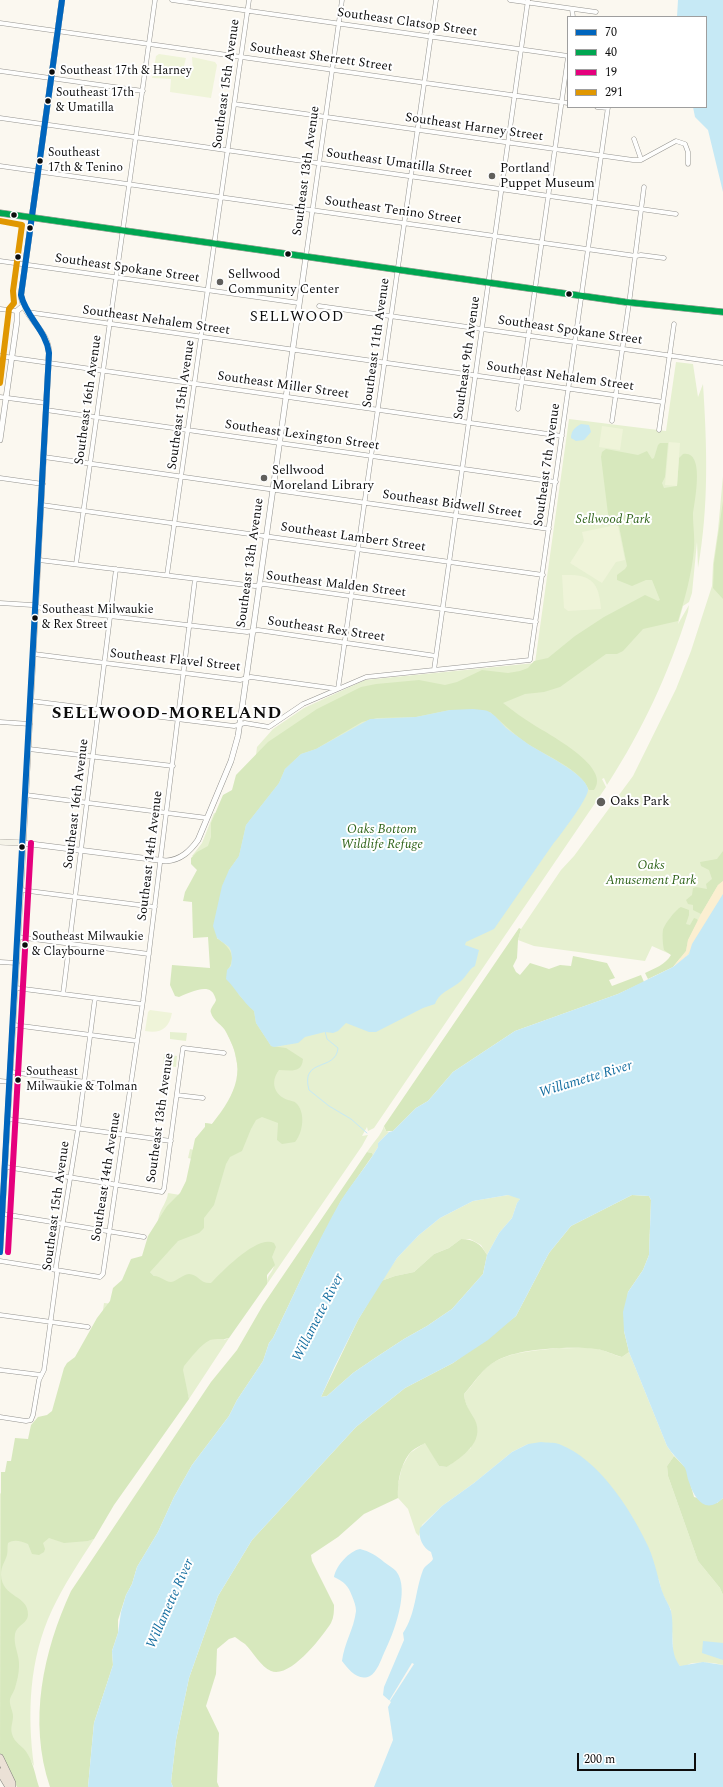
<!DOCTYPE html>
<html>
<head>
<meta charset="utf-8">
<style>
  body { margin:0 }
  #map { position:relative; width:723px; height:1787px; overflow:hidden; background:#fbf8f0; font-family:Spectral,serif }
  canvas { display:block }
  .legend { position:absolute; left:567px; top:16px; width:140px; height:92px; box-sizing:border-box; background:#fff; border:1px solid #9e9e9e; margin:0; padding:5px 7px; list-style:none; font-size:12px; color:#0d0d0d }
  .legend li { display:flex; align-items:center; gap:8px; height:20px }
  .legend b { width:20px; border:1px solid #9e9e9e }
  .scale { position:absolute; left:577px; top:1753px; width:119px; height:18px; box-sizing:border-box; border:2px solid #0d0d0d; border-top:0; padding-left:5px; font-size:12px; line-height:14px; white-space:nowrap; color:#0d0d0d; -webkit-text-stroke:3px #fff; paint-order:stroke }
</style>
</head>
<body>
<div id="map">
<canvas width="723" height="1787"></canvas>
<ul class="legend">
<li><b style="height:5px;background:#0065bd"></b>70</li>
<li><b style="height:5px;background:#00a651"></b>40</li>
<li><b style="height:5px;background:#e5007d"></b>19</li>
<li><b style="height:5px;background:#e09701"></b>291</li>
</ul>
<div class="scale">200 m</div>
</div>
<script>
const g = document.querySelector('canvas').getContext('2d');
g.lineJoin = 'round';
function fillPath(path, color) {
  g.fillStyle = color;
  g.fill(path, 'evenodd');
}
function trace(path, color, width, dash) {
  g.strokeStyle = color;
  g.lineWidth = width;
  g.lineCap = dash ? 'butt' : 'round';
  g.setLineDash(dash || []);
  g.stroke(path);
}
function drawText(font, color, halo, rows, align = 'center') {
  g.font = font + ' Spectral,serif';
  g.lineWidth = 4;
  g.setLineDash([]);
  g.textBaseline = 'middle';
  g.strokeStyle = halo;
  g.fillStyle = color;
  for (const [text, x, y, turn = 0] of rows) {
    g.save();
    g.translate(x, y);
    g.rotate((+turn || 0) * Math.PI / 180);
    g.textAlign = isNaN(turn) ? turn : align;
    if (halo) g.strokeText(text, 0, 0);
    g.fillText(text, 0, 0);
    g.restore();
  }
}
fillPath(new Path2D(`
  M676,362l17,2 5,33 5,-13c4,62 6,122 -5,184l-1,-26 -5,51 -3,9 -6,4 -5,18 11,-19 -1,7c-20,63 -45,117 -81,173l-3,-7 -2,1 4,8 -232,341 -6,3 -1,-4 -5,9 6,-1 -6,11 -95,138c-1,-10 7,-11 7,-20l-50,76 5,-2 -40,61 -2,-7 -100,149 7,-2c-15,23 -30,46 -42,71 -23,49 -25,104 -18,156l-3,-5 -31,-12v-255l35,-48 66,-123 3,-20 20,2 30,-29 -4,-4c3,-18 4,-38 9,-56 2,-8 8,-14 9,-23l18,3 6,-37 -4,-1 2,-9 4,1 1,-11 10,-12v-4l7,1 14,-17 12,-27 1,-6 -5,-25 -14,-32 -3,-158 -25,-3 10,-13 12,-30 4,1 38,-59 1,-8 16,-18 31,-21 61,-28 170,-17 34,-244 97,12z
  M723,476v418l-34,60 -8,5 -29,-13 -7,15 -111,-15 -16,-6 3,-11 40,-59 13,-14 59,-80 43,-87 15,-38 21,-65 1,-22 5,-34z
  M170,1032l17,1 -1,8 -16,-2z
  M164,1054l13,2 -1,11 -13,-2z
  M384,1126l1,4 4,2 -11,11v4l-5,8 -1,-2 -5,-1c5,-8 15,-18 17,-26z
  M508,1195l11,2 1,3 -3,3 -5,15 -13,15 -12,22 -6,-10 -11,-6h-9l-12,9 -15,6 -20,18 -19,4 -14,5 16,-23 22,-23 21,-17 33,-17z
  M559,1348c13,1 27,-1 39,1 9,2 15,6 24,8l7,-5 38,94 7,10 -7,10 1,10 30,85 22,27 3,7v70c-10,-3 -20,-3 -30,-2 -5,1 -8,4 -13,3l-5,-6 -2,-8 -2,-42 -9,-17 -3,-13 -131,-136 -16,8 -38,31 -32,23 -20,19 -3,11 -3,-3 -8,-24 -10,-11 -1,-9 5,-22 8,-14 16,-11 13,24 8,1 24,-19 -2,-37 -4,-10 -1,-7c8,-8 14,-18 22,-26 19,-17 49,-17 73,-20z`), '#e6f0d0');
fillPath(new Path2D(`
  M660,443h8l-3,34 -3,6 2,5 13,-2 2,-28 4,-4c23,-4 11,49 10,61 0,11 2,23 1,34 -2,24 -9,49 -16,72l-35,8 -20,22 -6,3h-11l-46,33 -16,5 -19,2 -22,9c10,8 20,15 31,22 14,9 78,42 60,65h-5c-8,-21 -43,-34 -61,-46 -14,-9 -25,-21 -38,-32l-40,-2 -34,7 -39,1 -15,4 -46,27 -15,5 -16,15 -6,14 -33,42 -7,31 -10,14 -12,68c12,9 21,18 10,33l12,24 15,16 2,12 15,23 15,2 17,11c-1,15 -14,11 -24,11 -9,12 -5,25 9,30 3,1 6,1 8,3 10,9 7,30 -1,39l-13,2 -5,-4 1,-17 -16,-6 -6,3 -5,9 -9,22 -12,6 -4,7 -12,41 -10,13v10l-5,5 -21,8 -28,31 4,4c7,0 11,6 17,6 6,-1 11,-7 18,-8 9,0 11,10 22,9 12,-12 46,-48 63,-40l2,4 -4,10 3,8 -8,10v9l-38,54c-6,2 -13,0 -19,2 -10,5 -19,18 -26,26l-1,4 6,29 -75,106 -20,34 -6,2 -24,2 -15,-5 -6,5 2,6 -1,3 -5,3 -7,-1 -4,-10c-7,-3 -14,-5 -20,-1 -1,4 0,8 -1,12 -2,7 -6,11 -6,20 1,23 28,20 27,40 0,8 -12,11 -13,19 -2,12 5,21 4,33 0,6 -2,14 -4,21 -1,4 -4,7 -5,11 -1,6 3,12 3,17 0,7 -3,11 -1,18 2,9 11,12 15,19 7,11 8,22 12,34h-22l-17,-33 1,-282h4l2,-11h4l4,-23 13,1 3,-14 7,-8 9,-2 5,-4 12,-43 3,-5 8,-6 22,-39 13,-17 3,-13 9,-8 9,-21 11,-3 6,-20 19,-30 13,-13 6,-12 9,-42 10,-12v-4l7,1c25,-32 35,-54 14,-92 -3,-7 -13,-11 -15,-19 -2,-4 4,-9 5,-13 -1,-3 -2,-7 -5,-9 -7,-6 -25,3 -32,6l-4,-1 -5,-11 2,-20 38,3 -2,-31 -15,1 -1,-36 -9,-1 2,-9 12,-22 -6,-6v-6l6,-6 11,-6 3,-9v-14l12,-28 9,-5 4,-15 32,-33 49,-33 44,-22 15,-3 43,-4 26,5 12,-3 25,-12 26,3 12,-2 8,-3 6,-7 14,-3 27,-22 29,-19 41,-22 13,6 2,-1 -8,-20h-6l-14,6 -15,-6v-5l8,-6 2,-3 -8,-40 -10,-4 -8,-65 1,-5 4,-3 32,6 9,-4 5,8 2,-1 4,-13z
  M723,501v98l-10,-11 1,-25z
  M723,851v30l-5,4 -17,29 -8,-4v-5l-5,-1 -2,-4 6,-5 1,-7 3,-1 11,2 -1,-5 6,-5 -3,-9 -8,-4 -1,-4 17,-3z
  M681,907l8,3v5l-3,9 4,1 4,-7 3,1 1,2 -10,19 -2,11 -13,16 -25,12 -3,-6c10,-5 20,-8 26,-18l-7,-5c-1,-5 -2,-14 -1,-20 1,-5 13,-21 18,-23z
  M519,928l2,1 -3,11 -1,18 -4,8 3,6 4,3 10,-12 19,6 11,-4 11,1 2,-10 34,7 8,15 -6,2 3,6 29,-11 3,7 -26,12 -103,37 -62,41 -25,29 -12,7 -23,23h-7l-2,-5z
  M367,1152l5,1 1,2 -32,46 -30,57 -38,80 -4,5 -6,18 -26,39 -8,16 -37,49 -18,32 -16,35 -21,35 -5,17 -6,11 -8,25v13l-6,18 1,14 -19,58 -6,64h-38c-22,-66 -7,-135 21,-196l140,-209 26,-32 26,-45z
  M632,1195l17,1 2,4 -2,55 -6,15 -15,22 -4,39 5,21 -7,5c-9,-2 -16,-7 -26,-8 -25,-3 -78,-1 -100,12 -13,7 -22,22 -32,33 1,11 6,17 11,26 10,22 -13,37 -28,47l-8,-1 -14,-23c-5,3 -12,6 -16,11 -9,12 -12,30 -11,44l-34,16 -26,23 -27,18 1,6 22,44c0,6 0,12 -3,18 -9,14 -41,56 -60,48 -10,-4 -18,-19 -26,-27 -3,-2 -6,-4 -10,-7l-6,2 -12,10 -1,25 -10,32 13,27 -2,49 2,5h-46l-2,-5 5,-42 13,-62 29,-82 34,-56 104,-113 49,-39 48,-25 63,-47 33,-63 22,-27z
  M461,1239c13,0 20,5 26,16l-4,19 -31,35 -25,17 -23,13 -29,19 -22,15 -26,23 -6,1 37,-77 23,-39 14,-5 19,-4 20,-18 15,-6z
  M674,1456l12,12 8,29 23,6 6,-5v97l-3,-7 -22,-27 -30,-85 -1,-10z`), '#d7e8bd');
fillPath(new Path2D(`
  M723,881v21l-37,55 -13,10 13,-16 2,-11 13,-26 17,-29z`), '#fbefd1');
fillPath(new Path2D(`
  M159,54l27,4 -3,12 10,1 -1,-14 23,5 2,3 -6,33 -41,-6 1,-13 -19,-1 4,-22z
  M602,426l21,3 -3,21 -21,-3z
  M669,442l11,1 -3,43 -12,-1z
  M616,525l2,1 7,34 -9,2 -14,21 -32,-20 14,-22 -2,-9z
  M562,575c28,-1 37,5 39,34l-33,2 -4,-3z
  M150,1010l22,3c-3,16 -12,21 -27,18l3,-19z`), '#eff4d9');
fillPath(new Path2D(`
  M678,0h45v192l-15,-62 -13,-13 -2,-10h13v-90h-29z
  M581,424l8,1 2,7 -7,8 -8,1 -5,-3c0,-7 4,-11 10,-14z
  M473,709c6,1 13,0 18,4 6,4 10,10 15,15 7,5 15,11 22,16 13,9 57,29 60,45 2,7 -29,48 -35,55l-59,85 -28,13 -1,3 14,5 -4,16c-7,4 -8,10 -14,15 -10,9 -21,10 -26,23l-12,4 -47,24h-7l-23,-9 -8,8 -5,2 -8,-1 -20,5 -7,6 -24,4 -3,-1 -15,-23 -2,-12c-12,-10 -18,-22 -28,-32l1,-9 4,-4 1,-8 -1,-7 -2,-4 -12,-9 -4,-12 9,-40 7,-16 10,-14 7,-31 33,-42 6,-14 16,-15 15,-5 54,-30 46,-2 34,-7z
  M723,894v604c-17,17 -28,2 -34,-16 -2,-4 -2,-10 -4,-14 -6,-8 -13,-14 -18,-22l-38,-94 -5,-21 -1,-19 5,-20 15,-22 6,-15 2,-55 -2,-4 -17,-1 -61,31 -22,27 -33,63 -28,24 -35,23 -48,25 -49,39 -104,113 -34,56 -29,82 -13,62 -5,42 2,5h-85l6,-64 19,-58 -1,-14 6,-18 3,-21 5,-17 6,-11 5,-17 21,-35 16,-35 18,-32 37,-49 8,-16 26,-39 6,-18 4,-5c22,-45 42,-92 67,-136 12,-19 27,-36 38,-55v-4l11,-11 4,-1 23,-23 12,-7 25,-29 62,-41 103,-37 55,-27 16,-13 3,-10zM508,1195l12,4 -3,4 -5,15 -13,15 -12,22 -4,19 -31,35 -25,17 -23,13 -29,19 -22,15 -26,23 -6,1 13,-29 24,-48 39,-62 22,-23 21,-17 33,-17z
  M541,1442c6,1 13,0 18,2 39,15 70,63 87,98 8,15 11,33 16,49 2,7 7,13 9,20 4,18 -3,40 9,55l23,-4 20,3v122h-349l19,-47 -5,-33 3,-5 -8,-7 1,-8 20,-47 -1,-7c13,-19 12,-42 20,-63 2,-5 8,-7 10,-11l-2,-7c-8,-4 -13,-14 -11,-24l22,-22 32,-23 38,-31 16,-8z
  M360,1549c9,2 17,7 24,13 4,3 9,6 12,9 15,18 -3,64 -12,82 -3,7 -7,19 -14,23 -12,6 -22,-7 -28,-15 2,-18 12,-32 14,-50 0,-5 -2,-10 -4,-15 -4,-11 -8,-14 -18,-19 2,-11 15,-26 26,-28z
  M703,1641l20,2v17l-21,-7z`), '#c6e9f5');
fillPath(new Path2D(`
  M412,1663l2,1 -24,37h-1z`), '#fbf8f0');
trace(new Path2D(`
  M325,1031l2,8 11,9c-2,24 -38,9 -29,42l20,16 22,13 16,14`), '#c6e9f5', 1);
const minor = new Path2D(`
  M172,0l396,56
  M510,0l86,12
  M572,9l1,8
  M0,23l568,80
  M0,71l143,20
  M234,104l399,56h8l35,-19 9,3 3,8v12
  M597,107l11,1
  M0,118l676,96
  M634,139l7,20
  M0,166l636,90 5,-1 23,3
  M306,256l36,-256
  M0,261l299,42
  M319,306l404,57
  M0,309l17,2
  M27,312l636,90
  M0,356l562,80
  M0,397l46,6
  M518,409l50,-352
  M46,410l510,72
  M612,421l18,-125 14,-109
  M659,430l15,-106
  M44,457l505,72
  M0,478l43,6
  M42,505l501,70
  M39,560l216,26 9,-2 272,38
  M76,564l79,-564
  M167,575l82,-575
  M0,603l32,2 9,3 206,24 11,-2 178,26
  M34,654l206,26 11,-3 87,12 98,-689
  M434,670l94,-670
  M31,701l203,25 11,-3 24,4 34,-23 63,-27 164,-17 78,-553
  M0,722l30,2
  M29,749l144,17
  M26,795l181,23
  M21,890l134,17
  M18,937l131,17
  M0,962l17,1
  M16,988l126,16
  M63,994l53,-425
  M14,1025l123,16
  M11,1072l120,16
  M0,1081l10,1
  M177,1095l26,3
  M8,1119l163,22
  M6,1167l156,25 2,-3 19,-141 41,5
  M3,1214l141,23
  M0,1261l100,16 3,-3 40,-273 52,-422
  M0,1315l88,12
  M0,1370l41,5
  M0,1417l26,4 5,-1 2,-5 6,-35 5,-10 13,-96 -1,-8 22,-137 17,-131`);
const tertiary = new Path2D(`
  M0,440l17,-119v-10l6,-5
  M23,843l143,18c15,-1 24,-10 32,-21l33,-79 7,-25 68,-480`);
const secondary = new Path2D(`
  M0,842l23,1
  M0,1252l23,-404 26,-495c0,-23 -26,-35 -28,-58l41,-295`);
const primary = new Path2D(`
  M0,213l625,89 98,10`);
const trunk = new Path2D(`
  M0,1758l12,25v4
  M0,1772l9,15`);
trace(minor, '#94938f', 5);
trace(tertiary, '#94938f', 6);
trace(secondary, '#8b8986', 6);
trace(primary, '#81807c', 7);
trace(trunk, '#81807c', 8);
trace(minor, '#fefefd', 4);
trace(tertiary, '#fefefd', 5);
trace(secondary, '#f5f3e8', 5.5);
trace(primary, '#ece5d7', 6);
trace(trunk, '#ebe1d6', 7);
trace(new Path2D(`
  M0,1252l49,-899c-3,-23 -23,-36 -28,-58l41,-295`), '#0065bd', 6);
trace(new Path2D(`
  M0,213l625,89 98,10`), '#00a651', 6);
trace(new Path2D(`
  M8,1252l23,-409`), '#e5007d', 6);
trace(new Path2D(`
  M0,221l22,4 -9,66 1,12 -5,6 -9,74`), '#e09701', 6);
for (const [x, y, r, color] of [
  [52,72,3.5,"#0d0d0d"],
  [48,101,3.5,"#0d0d0d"],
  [40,161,3.5,"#0d0d0d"],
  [492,176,4,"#605f5c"],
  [14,215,3.5,"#0d0d0d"],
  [30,228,3.5,"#0d0d0d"],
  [288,254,3.5,"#0d0d0d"],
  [18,257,3.5,"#0d0d0d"],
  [220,282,4,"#605f5c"],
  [569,294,3.5,"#0d0d0d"],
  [264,478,4,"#605f5c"],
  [35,618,3.5,"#0d0d0d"],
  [601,802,5,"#605f5c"],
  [22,847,3.5,"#0d0d0d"],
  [25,945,3.5,"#0d0d0d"],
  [18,1080,3.5,"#0d0d0d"]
]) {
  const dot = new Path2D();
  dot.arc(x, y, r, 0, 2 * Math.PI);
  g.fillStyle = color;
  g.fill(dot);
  trace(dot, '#fff', 1.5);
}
drawText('12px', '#0d0d0d', '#fff', [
  ["Southeast 17th & Harney",60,72],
  ["Southeast 17th",56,94],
  ["& Umatilla",56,109],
  ["Southeast",48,154],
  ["17th & Tenino",48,169],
  ["Southeast Milwaukie",42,611],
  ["& Rex Street",42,626],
  ["Southeast Milwaukie",32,938],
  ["& Claybourne",32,953],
  ["Southeast",26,1073],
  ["Milwaukie & Tolman",26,1088]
], 'left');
drawText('13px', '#0d0d0d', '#fff', [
  ["Southeast Clatsop Street",407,23,8],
  ["Southeast Sherrett Street",321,58,8],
  ["Southeast 15th Avenue",227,84,-82],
  ["Southeast Harney Street",474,128,8],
  ["Southeast Umatilla Street",399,164,8],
  ["Southeast 13th Avenue",307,171,-82],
  ["Southeast Tenino Street",393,211,8],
  ["Southeast Spokane Street",127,269,8],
  ["Southeast Nehalem Street",156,321,8],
  ["Southeast Spokane Street",570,331,8],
  ["Southeast 11th Avenue",377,343,-82],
  ["Southeast 9th Avenue",468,358,-82],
  ["Southeast Nehalem Street",560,377,8],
  ["Southeast Miller Street",283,386,8],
  ["Southeast 16th Avenue",89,400,-82],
  ["Southeast 15th Avenue",182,405,-82],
  ["Southeast Lexington Street",302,436,8],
  ["Southeast 7th Avenue",548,465,-82],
  ["Southeast Bidwell Street",452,505,8],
  ["Southeast Lambert Street",353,538,8],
  ["Southeast 13th Avenue",251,563,-82],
  ["Southeast Malden Street",336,585,7],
  ["Southeast Rex Street",326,630,8],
  ["Southeast Flavel Street",175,661,6],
  ["Southeast 16th Avenue",77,804,-83],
  ["Southeast 14th Avenue",151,856,-83],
  ["Southeast 13th Avenue",161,1118,-82],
  ["Southeast 14th Avenue",107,1177,-81],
  ["Southeast 15th Avenue",57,1206,-82]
]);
drawText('13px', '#0d0d0d', '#fff', [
  ["Portland",500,169],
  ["Puppet Museum",500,184],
  ["Sellwood",228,275],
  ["Community Center",228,290],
  ["Sellwood",272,471],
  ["Moreland Library",272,486],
  ["Oaks Park",610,802]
], 'left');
drawText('italic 13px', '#31651c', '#fff', [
  ["Sellwood Park",613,520],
  ["Oaks Bottom",382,830],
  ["Wildlife Refuge",382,845],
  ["Oaks",651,866],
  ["Amusement Park",651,881]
]);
drawText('italic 14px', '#146ea0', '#fff', [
  ["Willamette River",586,1080,-17],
  ["Willamette River",319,1318,-63],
  ["Willamette River",171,1604,-66]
]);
g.letterSpacing = '1px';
drawText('15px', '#0d0d0d', '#fff', [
  ["SELLWOOD",297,318]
]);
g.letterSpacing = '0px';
g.letterSpacing = '1px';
drawText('bold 17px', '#0d0d0d', '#fff', [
  ["SELLWOOD-MORELAND",167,715]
]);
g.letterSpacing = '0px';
</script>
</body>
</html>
